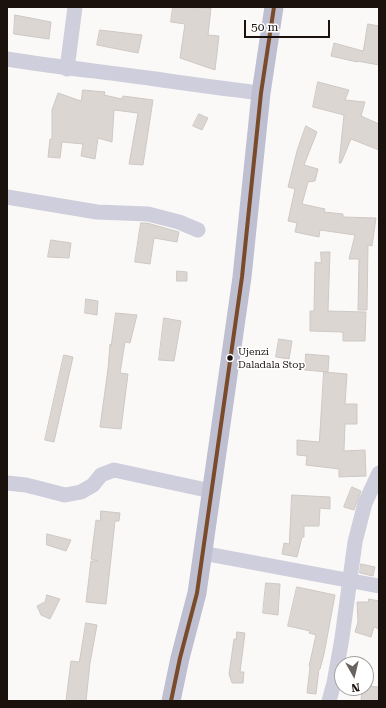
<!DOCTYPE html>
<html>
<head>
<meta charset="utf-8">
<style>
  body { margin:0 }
  #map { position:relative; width:386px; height:708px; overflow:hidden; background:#fbf9f7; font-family:"Roboto Serif",serif }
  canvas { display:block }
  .frame { position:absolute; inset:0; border:8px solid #1b120e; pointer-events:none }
  .north { position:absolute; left:334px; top:656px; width:40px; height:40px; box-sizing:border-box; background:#fff; border:1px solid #a4a09f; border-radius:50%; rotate:172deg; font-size:11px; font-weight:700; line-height:16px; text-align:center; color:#1b120e }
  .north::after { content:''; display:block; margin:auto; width:14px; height:18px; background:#696360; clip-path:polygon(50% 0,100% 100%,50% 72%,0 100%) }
  .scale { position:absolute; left:244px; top:20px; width:86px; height:18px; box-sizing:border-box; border:2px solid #1b120e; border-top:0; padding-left:5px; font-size:12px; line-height:14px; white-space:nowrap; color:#1b120e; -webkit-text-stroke:3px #fff; paint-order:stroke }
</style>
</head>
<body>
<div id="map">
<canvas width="386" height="708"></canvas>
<div class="frame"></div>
<div class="north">N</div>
<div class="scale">50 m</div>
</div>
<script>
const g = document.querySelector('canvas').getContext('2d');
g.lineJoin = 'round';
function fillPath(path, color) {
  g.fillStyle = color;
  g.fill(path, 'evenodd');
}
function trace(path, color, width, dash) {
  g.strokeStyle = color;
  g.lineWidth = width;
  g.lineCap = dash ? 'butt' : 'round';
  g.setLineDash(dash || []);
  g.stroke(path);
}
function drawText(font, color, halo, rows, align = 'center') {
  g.font = font + ' "Roboto Serif",serif';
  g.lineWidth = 3;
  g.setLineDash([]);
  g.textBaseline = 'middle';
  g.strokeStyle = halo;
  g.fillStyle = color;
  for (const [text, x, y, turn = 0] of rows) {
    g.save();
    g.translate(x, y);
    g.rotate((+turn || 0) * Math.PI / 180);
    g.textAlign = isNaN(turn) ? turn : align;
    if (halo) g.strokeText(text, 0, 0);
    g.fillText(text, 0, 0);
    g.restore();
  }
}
const building = new Path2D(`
  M173,7l38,1 -3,27 11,1 -4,34 -35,-12 5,-34 -14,-2z
  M15,15l36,7 -2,17 -35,-5z
  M368,24l11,2v39l-22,-4v1l-26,-6 3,-13 29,8z
  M100,30l42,5 -4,18 -41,-8z
  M318,82l31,8 -4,10 20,2 -4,14 18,8v26l-28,-11 -10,24h-2l5,-48 -31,-8z
  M83,90l22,2 -1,3 18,4 1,-3 30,4 -10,65 -14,-1 9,-51 -24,-3 -2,32 -14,-4 -3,21 -14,-3 2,-12 -21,-2 -2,16 -12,-1 2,-18h2v-29l6,-17 23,8z
  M199,114l9,4 -6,12 -9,-4z
  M306,126l11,6 -13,33 14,4 -3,12 -7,1 -6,22 23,5 -1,3 19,2v3l33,1 -4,28 -4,-1 -1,65h-9l1,-51h-10l6,-24 -35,-5 -1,7 -24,-5 2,-9 -9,-2 7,-32 -7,-2 9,-36z
  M141,223h6l32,9 -2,10 -23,-4 -4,26 -15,-2z
  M51,240l20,3 -2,15 -21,-1z
  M321,252h9l-2,59 38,1 -1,29h-22v-9l-33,-1v-20h4l1,-49 6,1z
  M177,271l10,1v9h-10z
  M86,299l12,2 -1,14 -12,-2z
  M116,313l21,2 -7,28 -5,-1 -5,31 8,1 -7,55 -21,-2 8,-58 2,-25 1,1z
  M164,318l17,3 -7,40 -15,-1z
  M279,339l13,2 -3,18 -13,-2z
  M306,354l23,2 -1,16 -23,-2z
  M64,355l9,2 -19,85 -9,-2z
  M324,372l23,2 -2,30h12v20h-12l-1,27 21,-1 1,26 -27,1v-8l-33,-4 1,-9 -10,-1v-15l22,2z
  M352,487l9,4 -7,19 -10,-3z
  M292,495l38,2v12l-10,-1 -1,18h-15v11h-2l-5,20 -15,-3 2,-11 5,1z
  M101,511l19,2 -1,8h-4l-9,83 -20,-2 5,-41h7l-7,-2 5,-39 4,1z
  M47,534l24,6 -5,11 -19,-6z
  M361,564l14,3 -2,9 -13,-3z
  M266,583l14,1 -2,31 -15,-2z
  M297,587l38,8 -11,59 -4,15h-1l-3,25 -9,-1 3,-26 -1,-1 7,-31 -7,-2 1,-2 -22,-5z
  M47,595l13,4 -10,20 -9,-4 -4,-9 8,-4z
  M369,599l10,2v28l-5,-2 -3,10 -16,-5 3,-10 -1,-20h11z
  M86,623l11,2 -7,38 -4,38h-20l5,-40 8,1z
  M237,632l8,1 -5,39h4l-1,11h-11l-3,-9 5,-35h2z
  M366,686l13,1v14h-18l1,-13h4z`);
fillPath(building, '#dcd6d3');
trace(building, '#cec8c5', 1);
trace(new Path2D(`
  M7,59c49,8 99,13 148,20 36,5 71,10 106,14
  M67,69l8,-62
  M7,197l90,15 51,2 31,8 19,8
  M7,483l19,2 39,10 16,-3 12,-7 8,-10 13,-5 97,21
  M202,553l177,33
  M329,701l5,-18 8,-45 13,-96 10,-39 14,-30`), '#cecedc', 15);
trace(new Path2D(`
  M171,701l9,-43 17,-65 45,-316 19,-184 13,-86`), '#bfbfd2', 19);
trace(new Path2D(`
  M171,701l9,-43 17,-65 45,-316 19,-184 13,-86`), '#7a4b2a', 4);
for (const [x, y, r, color] of [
  [230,358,3.5,"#1b120e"]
]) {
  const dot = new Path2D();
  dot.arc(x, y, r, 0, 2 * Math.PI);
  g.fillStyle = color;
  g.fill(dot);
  trace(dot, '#fff', 1.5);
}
drawText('10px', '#1b120e', '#fff', [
  ["Ujenzi",238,352],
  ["Daladala Stop",238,365]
], 'left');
</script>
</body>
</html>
